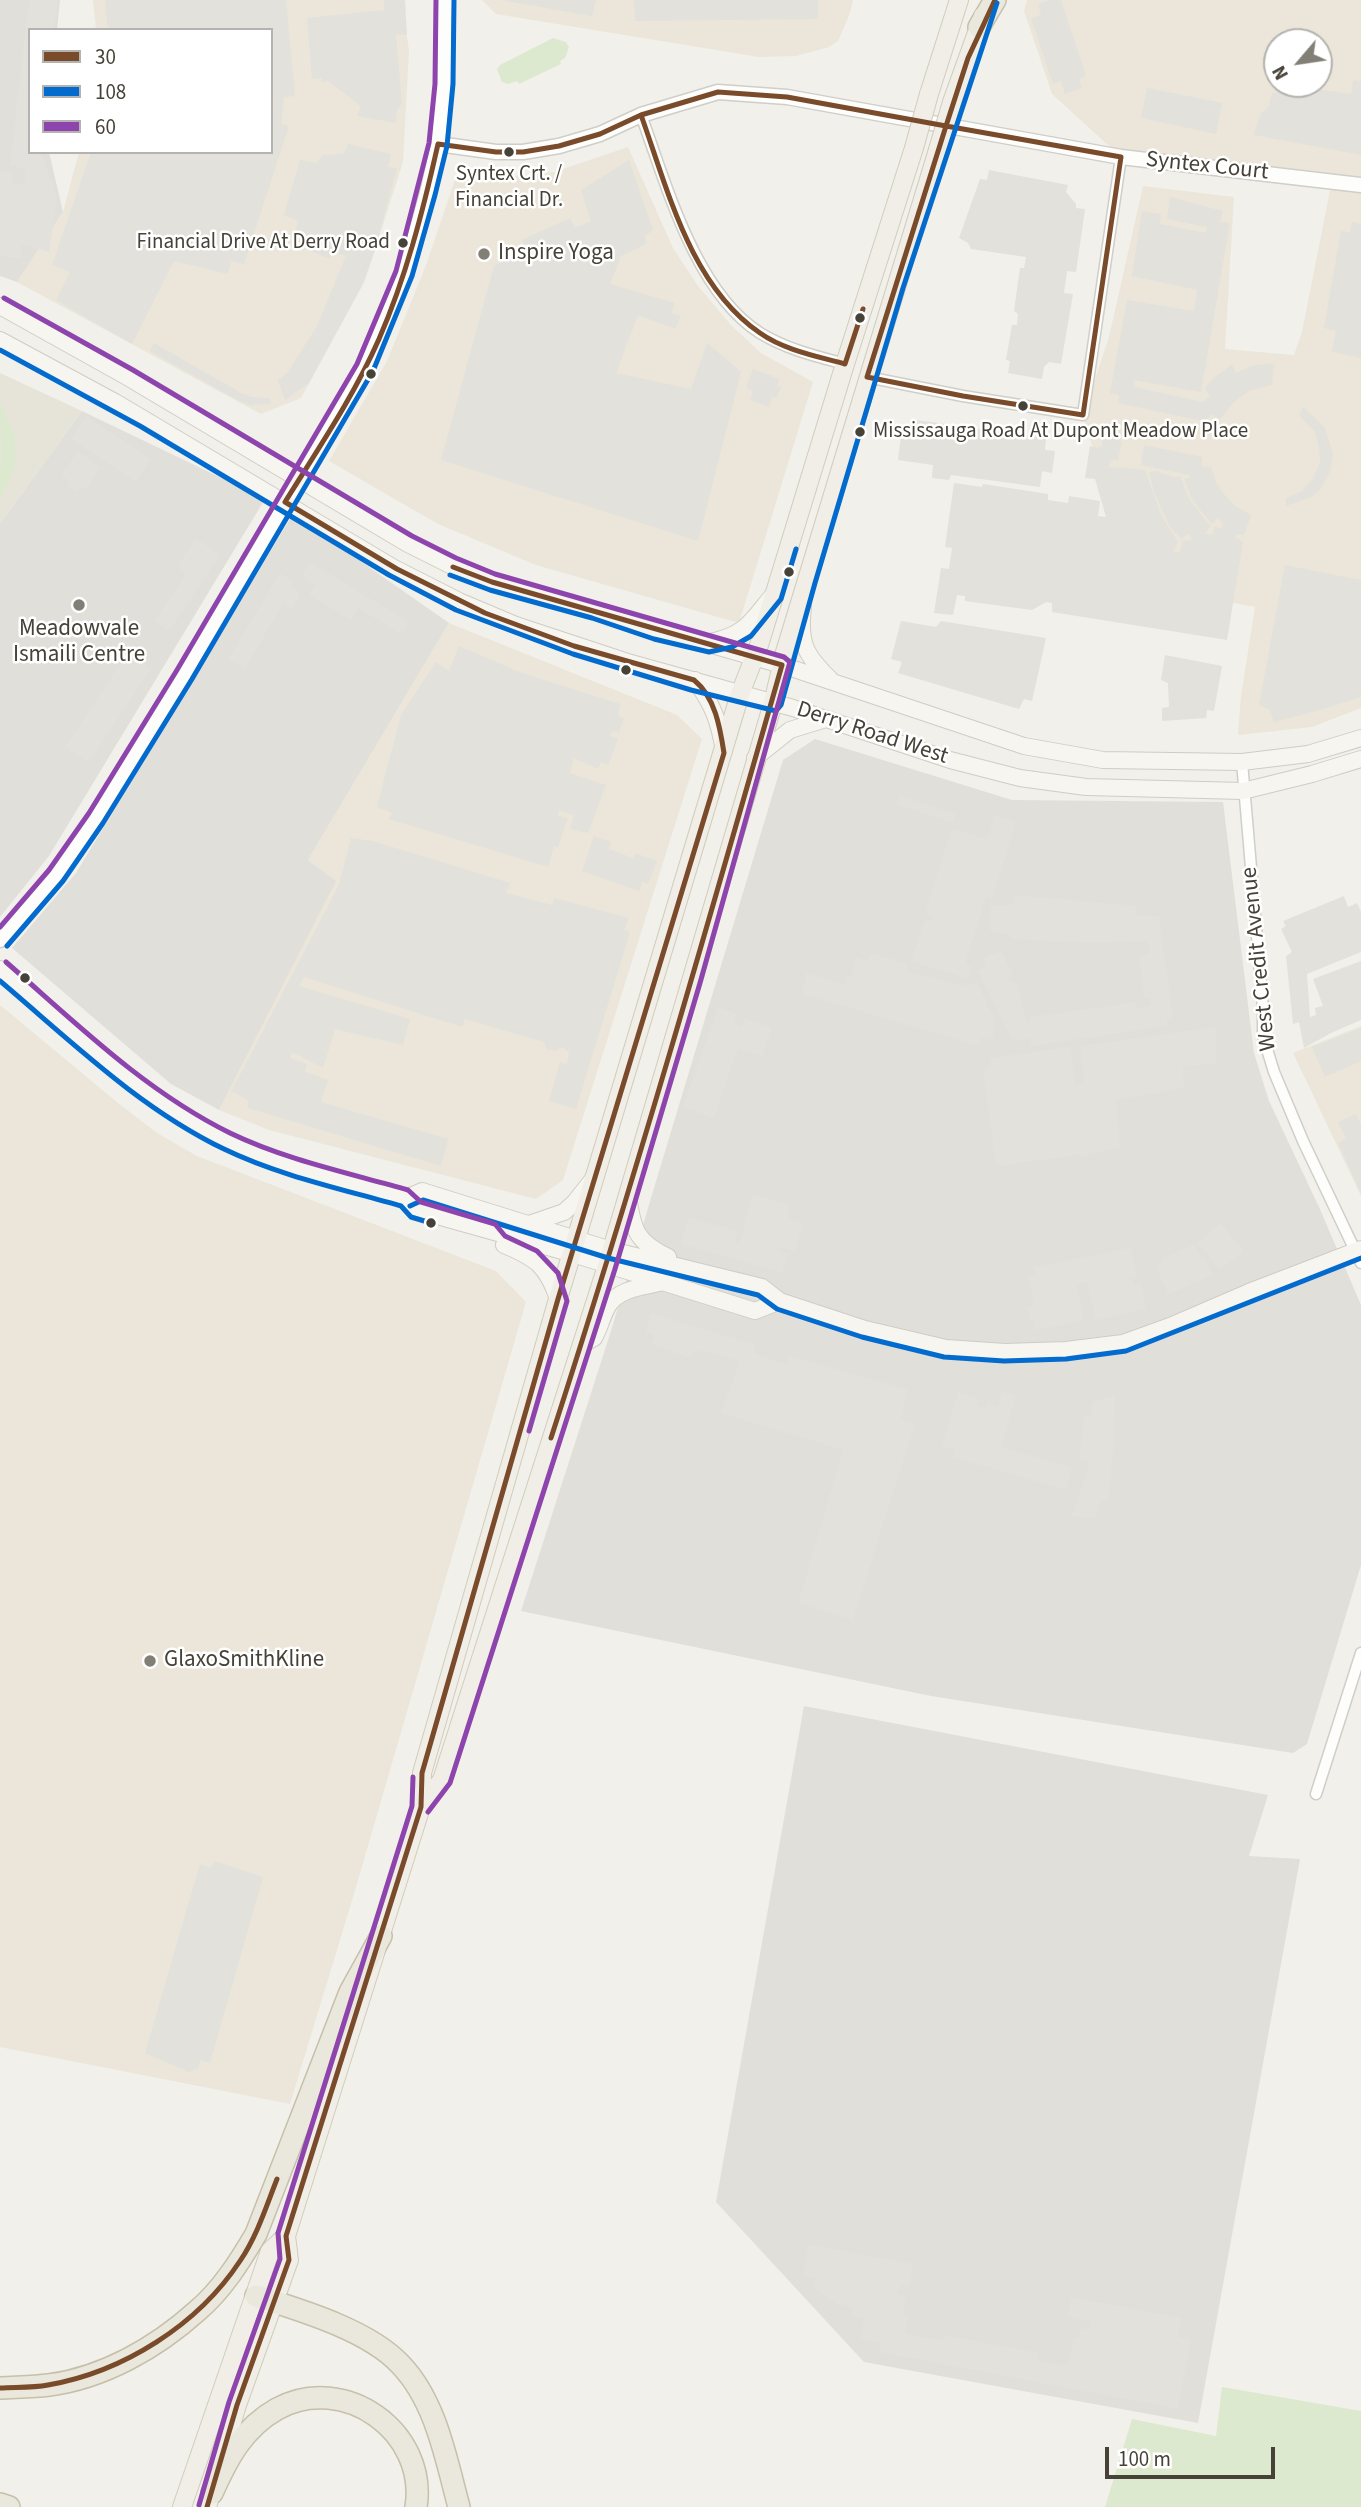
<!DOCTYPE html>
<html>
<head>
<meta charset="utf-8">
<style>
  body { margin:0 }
  #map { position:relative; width:1361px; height:2507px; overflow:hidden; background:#f1f0eb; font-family:"Source Sans 3",sans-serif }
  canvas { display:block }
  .legend { position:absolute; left:28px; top:28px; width:245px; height:126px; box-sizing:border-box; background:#fff; border:2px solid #b5b3af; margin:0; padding:9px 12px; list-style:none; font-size:21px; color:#464238 }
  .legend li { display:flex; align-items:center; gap:14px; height:35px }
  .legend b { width:35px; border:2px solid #b5b3af }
  .north { position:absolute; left:1263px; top:28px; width:70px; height:70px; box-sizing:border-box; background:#fff; border:2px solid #b5b3af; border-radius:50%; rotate:241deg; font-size:19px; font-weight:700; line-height:28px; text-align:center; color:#464238 }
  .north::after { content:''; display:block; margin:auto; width:24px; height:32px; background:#827f77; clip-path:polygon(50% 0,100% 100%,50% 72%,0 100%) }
  .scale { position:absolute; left:1105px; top:2447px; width:170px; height:32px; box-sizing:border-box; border:4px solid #464238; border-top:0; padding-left:9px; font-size:21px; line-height:24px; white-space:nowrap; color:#464238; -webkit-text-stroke:5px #fff; paint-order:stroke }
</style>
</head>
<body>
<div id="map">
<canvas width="1361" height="2507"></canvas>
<ul class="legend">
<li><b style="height:9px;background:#7a4b2a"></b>30</li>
<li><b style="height:9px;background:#026bcd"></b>108</li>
<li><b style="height:9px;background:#8e44ad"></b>60</li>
</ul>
<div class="north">N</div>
<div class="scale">100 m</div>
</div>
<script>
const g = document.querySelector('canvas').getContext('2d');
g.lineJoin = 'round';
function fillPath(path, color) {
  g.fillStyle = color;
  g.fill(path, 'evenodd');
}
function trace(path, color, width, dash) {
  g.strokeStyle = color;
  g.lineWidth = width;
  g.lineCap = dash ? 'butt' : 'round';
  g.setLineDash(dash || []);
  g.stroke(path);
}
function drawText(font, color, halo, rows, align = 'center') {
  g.font = font + ' "Source Sans 3",sans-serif';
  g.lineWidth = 5;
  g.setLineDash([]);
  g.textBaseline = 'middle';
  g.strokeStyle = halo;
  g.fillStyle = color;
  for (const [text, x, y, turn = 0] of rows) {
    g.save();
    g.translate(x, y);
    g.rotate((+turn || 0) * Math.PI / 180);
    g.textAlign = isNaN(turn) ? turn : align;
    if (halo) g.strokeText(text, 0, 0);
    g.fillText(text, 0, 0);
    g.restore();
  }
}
fillPath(new Path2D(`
  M93,0h309l7,51 -6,111 -38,119 -64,117 -40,16 -244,-132 46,-70 16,-60h192v-122h-175z
  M482,0h371l-3,13 -12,28 -9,6 -33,9 -37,1 -263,-43z
  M1027,0h334v708l-49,19 -74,8 3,-39 14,-89 -41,-8 -105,-96 -26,-88 26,-78 34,-151 91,11 -9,152 69,6 8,-23 30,-152 -211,-23 -69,-63 -28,-83zM1277,42h42v42h-42z
  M628,147l45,101 25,38 33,39 30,28 52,29 -74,241 -203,-58 -98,-41 -109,-63 58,-100 38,-93 32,-94 47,3 50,-5z
  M449,623l228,92 25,24 -139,441 -27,19 -267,-69 -50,-20 116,-229 -27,-21z
  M0,1005l118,98 39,30 40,23 299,115 30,31 -172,592 -64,210 -290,-57z
  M1361,1026v170l-68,-143z`), '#ebe6d9');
fillPath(new Path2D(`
  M0,0h60l-3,30h-27v122h19l14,60 -46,70 -17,-6z
  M82,411l183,88 -216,357 -49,61v-394z
  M293,514l156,109 -141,237 28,21 -117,229 -48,-26 -159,-136 64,-75z
  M815,739l197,61 211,2 31,251 15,48 50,106 42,98v260l-54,179 -14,9 -362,-57 -410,-85 89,-277 173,-574z
  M804,1706l464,89 -19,61 51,3 -102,564 -334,-61 -148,-160z`), '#e1dfda');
fillPath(new Path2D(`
  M0,373l82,38 -82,112z`), '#e6e4d8');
fillPath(new Path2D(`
  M553,38l13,4 3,5 -4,11 -5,3 1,3 -42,20 -2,-3 -9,3 -6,-2 -5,-13 3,-4z
  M0,404c20,30 21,64 0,94v-29l2,-8z
  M1222,2387l139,24v96h-256l27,-88 84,17z`), '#dce9ce');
fillPath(new Path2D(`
  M29,0h29l-4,30h-24v122h11l16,45 -8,55 -29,-8 2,15 -22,-3v-85l12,1 1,11 12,1v-14l-15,-6z
  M105,0h181l9,96 -11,1 -3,27 8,2 -45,138 -13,-3 -3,13 -54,-13 -42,83 -76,-44 14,-28 -18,-7 39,-113h180v-122h-163z
  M384,0h21l2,35 -11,-1 6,69 -5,7 -1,13 -39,-7 4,-10 -33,-25 -6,1 -1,-4 -9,1 -5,-61 77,-8z
  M500,0h96l-4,16z
  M634,0h184v19l-183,2z
  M1051,0h10l25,76 -7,3 3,9 -17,6 -4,-13 -8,3 -22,-66 10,-3 -3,-11z
  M1353,80l8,1v74l-107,-20 6,-20 9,-9 3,-13 33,-6 46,7z
  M1147,88l75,15 -6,31 -75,-16z
  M348,144l43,10 -3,13 9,1 -23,85 -12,32 -53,98 -24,17 -7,-20 10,-8 29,-46 29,-70 -14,-4 -2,7 -38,-16 6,-22 -14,-6 16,-55 16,3 7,-8 21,-1z
  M629,160l24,70 -8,6 1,8 -25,12 -11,28 65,19 -4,10 10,3 -6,13 -37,-14 -22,58 75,16 16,-46 34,29 -43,169 -257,-81 53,-194 33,-15 -5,-11 48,-22 5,10 16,-7 -10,-31z
  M989,170l79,15 -2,7 10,12v4l9,1 -9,63 -9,-1 -3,22 9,1 -12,70 -12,-2 -5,5 -2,12 -34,-6 2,-12 -4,-1 6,-35h5l1,-11 -4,-3 6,-43h4l2,-11 -55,-8 -3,-6 -9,-5 21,-59 7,1z
  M1170,197l53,14 -3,11 10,1 -29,169 -67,-12v7l69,15 7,-6 -5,-8 9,-10 18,-14 4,9 19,-8 19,-1 -2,21 -23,6 -15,11 -14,17 -10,-5 -3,8 -89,-19 1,-8 -9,-2 17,-93 67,11 3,-21 -65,-14 10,-65 19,3 -1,10 46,9 1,-6 -40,-8z
  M1352,222l9,2v134l-29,-6 4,-21 -12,-3 17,-97 9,1z
  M154,343l87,50 11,4 17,1 2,6 -21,1 -11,-4 -89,-50z
  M753,369l27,10 -3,6 4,2 -4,11 -5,-1 -3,10 -19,-7 3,-9 -7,-3z
  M1303,407l22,21 8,26 -3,18 -10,18 -9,7 -25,9v-8l16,-7 10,-11 8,-17 -1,-16 -4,-15 -16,-17z
  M86,416l65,43 -15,23 -65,-43z
  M916,420l130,18 -1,12 10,1 -3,22 -10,-2 -2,16 -89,-12 -2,5 -17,-2 1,-13 -35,-5 4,-32 13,2z
  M1103,436l19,5 -4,19h-7l-3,7 37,3 16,45 17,27 -5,9 7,2 3,-13 7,1 2,-3 -4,-4 -7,5 -11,-12 -16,-35 -5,-20 8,-1 16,6 7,-1 9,23 21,27 -5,8 8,1 1,-8 8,1 1,-5 -6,-5 -5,6 -11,-13 -10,-14 -7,-18 6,-1 -1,-3 -48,-10 3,-20 59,12 -2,7 3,3h7l5,15 7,11 12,13 16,9 -7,20h-7l-2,2 8,5 -16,98 -175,-28v-9l-6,-1 -14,8 -67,-9v-5l-8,-1 -4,20 -19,-2 7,-45 8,1 3,-21 -7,-1 9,-64 28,4 1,-3 65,10v6l20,3 1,-7 31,5 -2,15 8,1 -11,-38 -10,-1 5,-32 8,2 4,-2z
  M78,451l23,17 -15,22 -6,-4 -4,6 -10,-7 3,-4 -8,-6z
  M196,538l24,17 -51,76 -15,-10 32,-47 -9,-8z
  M310,562l99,60 -7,12 -44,-26 -7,12 -42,-25 6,-10 -14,-8z
  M1285,565l76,15v117l-34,11 -53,14 -4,-12 -11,-5z
  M280,573l14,9 -3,5 10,6 -9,16 -9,-5 -38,65 -17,-10z
  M901,621l35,6 5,-6 105,17 -14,63 -8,-2 -5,10 -121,-36 4,-11 -11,-3z
  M459,646l63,27 98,31 -2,12 6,2 -5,14 -7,-1 -2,5 8,3 -10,26 -7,-3 -3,7 -24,-11 -4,15 36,12 -18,48 -18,-4 4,-14 -15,-5 -2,6 11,2 -10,29 -4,-1 -6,21 -159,-48 3,-6 -15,-6 24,-92 35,-53 13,9z
  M131,647l16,11 -4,6 8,5 -62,94 -24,-16z
  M1165,655l57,11 -8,45 -7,-1 -1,8 -44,3v-13l7,-1 -1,-24 -7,-3z
  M899,795l57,19 -3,9 -57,-19z
  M995,815l21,7 -24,76 -6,-1 -21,67 7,3 -4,12 -57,-18 14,-41 6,2 2,-6 -8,-3 27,-85 35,11z
  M594,836l17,6 -2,7 24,9 2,-5 22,8 -9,23 -6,-2 -3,9 -57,-20z
  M351,838l22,3 137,42 -4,10 46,12 2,-7 75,20 -5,12 6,2 -54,177 -27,-8 11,-39 7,2 2,-12 -7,-5 -6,4 -9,-1 -3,-8 -79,-23 -3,8 -158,-50 -5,9 111,33 -7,26 -68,-16 -12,39 -31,-16 -2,6 17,6 -2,7 23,9 -7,22 127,37 -7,27 -193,-58v-8l-15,-8 -3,2 109,-209z
  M1015,895l122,11 -1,10h23l14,101 -6,2v7l-136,20 -2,-9 -16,5 -35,-71 8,-4 -4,-9 19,-7 12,24 -7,3 11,6 9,36 5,5 -1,-8 107,-15v6l13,-2v-8l-6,-1 -5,-42 10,-1 -1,-13 -56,2 -82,-4 -1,-5 -19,-3 1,-26h22z
  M1344,896l4,11 9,-4 4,9v40l-54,22 3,43 6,-2 -1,-7 8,-2 -10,-27 48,-18v59l-30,13 -27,15 -5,-26 -6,2 -7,-68 6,-4 -11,-23 5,-3 -3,-5z
  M871,953l37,11 -2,7 60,15 11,-4 18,38 -6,4 7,2 -4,15 -10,-4 -3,9 -177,-52 4,-21 39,11 2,-8h4l5,-19 10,5z
  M718,1007l19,7 -3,10 7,3 3,-9 28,10 -10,28 -24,-8 -24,70 -31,-11z
  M1215,1027l2,36 -34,4 1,21 -68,12 4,48 -30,5 -5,5 -7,-3 -82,11 -13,-97 8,-2 -1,-9 80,-11 5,37 9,-2 -4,-36z
  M1361,1028v33l-36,16 -13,-30z
  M1356,1114l5,11v68l-23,-50 8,-4 -8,-17z
  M753,1194l38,11 -4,13 16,5 -8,28 -18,-4v3l11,4 -6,19 -101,-29 7,-27 50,14 -3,11 4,1z
  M1221,1223l23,28 -24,19 -23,-27z
  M1195,1244l6,14 4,-1 7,18 -44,19 -12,-27 7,-4 -1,-4z
  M1131,1248l6,30 -5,1 2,6 7,-1 5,25 -51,11 -8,-38 -10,3 7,35 -49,10 -2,-10 -3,1 -3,-14 7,-2 -6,-29 7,-2 -1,-7z
  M651,1313l105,32 -2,8 32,12 3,-9 119,34 -7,29 14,5 -62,196 -55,-17 45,-153 -122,-37 18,-52 -39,-11 -12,7 -37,-13 4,-9 -9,-4z
  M958,1392l21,7 -2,7 8,2 2,-5 11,3 4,-14 14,4 -15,51 71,21 -6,22 -113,-33 2,-7 -13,-3z
  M1115,1395l-1,49 -6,57h-8l-5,18 -23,-3 18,-54 -11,-3 5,-44h8v-13z
  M215,1861l48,16 -53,186 -9,-3 -3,8 -9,4 -44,-19 55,-189 10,4z
  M808,2244l105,20 -4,23 -9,-2 -2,9 8,2 -3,19 5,1 -3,18 38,7 1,-6 95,18 -1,8 30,5 5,-28h6l1,-10 10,2 1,-8 -23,-5 3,-20 111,21 -4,19 13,3 -13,69 -298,-57 1,-9 -21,-5 4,-19 -13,-3 1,-9 -15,-3 -24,-16 2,-10 -12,-2z`), '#e2e1dc');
const minor = new Path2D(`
  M641,115c25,68 54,177 119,218 26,16 55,23 85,31
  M867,377l96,19 120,19 38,-258
  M1242,762l21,246v28l11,36 29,69 58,122
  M1316,1794l45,-141`);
const tertiary = new Path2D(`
  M438,144l58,8h27l36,-6 41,-12 41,-19 77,-23 69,5 334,60 240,28
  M0,940l56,-65 40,-57 88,-143 181,-307 39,-94 23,-81 11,-49 6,-60 1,-84`);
const secondary = new Path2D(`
  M0,306l129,72 279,166 44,22 40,16 290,83 242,81 79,14 139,2 66,-8 53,-16
  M0,340l115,62 279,166 65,33 57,24 115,38 162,45 157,52 70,18 66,9 157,4 69,-17 49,-15
  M803,606c-4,36 1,48 27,73
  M710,642c36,-7 41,-21 63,-47
  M695,680c18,25 24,41 29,71
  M755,758l35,-28 36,-11
  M0,969c73,61 142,133 229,173 56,25 119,39 177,56l10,12 157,44 182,57 25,-10
  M628,1196c5,34 8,46 40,61
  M406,1198l16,-7 189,59 151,37 18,14 85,28 81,19 59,4 61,-2 57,-7 47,-17 79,-34 112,-43
  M529,1224l35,-12 10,-9 19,-24
  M504,1245c32,13 43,21 54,54
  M581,1345l13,-7c6,-10 8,-22 14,-32 10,-17 34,-19 51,-23`);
const primary = new Path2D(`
  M929,94l30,-94
  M952,102l31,-86
  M421,1807l21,-27 165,-514 166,-563 12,-51 152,-499
  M182,2507l88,-256 16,-15
  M207,2507l30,-102 52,-145 -3,-24 135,-429 1,-34 136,-474 182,-605 19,-49 86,-281 69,-216`);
const motorway = new Path2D(`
  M979,27l16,-27
  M256,2296c44,14 112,34 144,68 36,37 46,95 59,143
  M0,2388c16,-1 33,-1 49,-3 54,-7 107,-37 148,-74 25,-21 43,-50 59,-77l94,-242 31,-56
  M212,2493c15,-34 31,-65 65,-84 67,-37 151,23 139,98
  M0,2504l9,3`);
trace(minor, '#cfcec9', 13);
trace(tertiary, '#cfcec9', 17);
trace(secondary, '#cfcdc3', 18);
trace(primary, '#d1cdbb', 20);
trace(motorway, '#c6bfaa', 24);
trace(minor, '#fdfdfc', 10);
trace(tertiary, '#fdfdfc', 14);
trace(secondary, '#f6f5f0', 16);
trace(primary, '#f0eee6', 18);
trace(motorway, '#eae8dc', 21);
const primaryBridge = new Path2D(`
  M914,148l15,-54
  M937,153l15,-51`);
trace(primaryBridge, '#d1cdbb', 20, []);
trace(primaryBridge, '#f0eee6', 18);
trace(new Path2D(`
  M641,115c27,75 49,170 119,218 24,17 56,23 85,31l18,-55
  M946,126l175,31 -38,258 -120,-19 -96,-19z
  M946,126l22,-68 27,-58
  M453,567l39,15 290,83c-74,259 -148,517 -231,773
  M0,2388c16,-1 32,0 48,-3 75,-13 150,-60 192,-124 17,-25 26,-54 37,-82
  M207,2507l30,-102 52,-145 -3,-24 135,-429 1,-34 136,-474 166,-546c-4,-26 -9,-56 -30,-73l-120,-34 -89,-33 -88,-44 -112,-67c33,-53 69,-106 94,-163 27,-62 44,-128 59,-195l58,8h27l36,-6 41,-12 41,-19 77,-23 69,5 159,29`), '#7a4b2a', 5);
trace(new Path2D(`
  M0,350l140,76 249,149 67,35 117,44 118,36 85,21 5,-6 34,-122 88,-295 94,-285
  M450,575l40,15 102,28 62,21 55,13 23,-5 19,-11 30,-37 15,-50
  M7,946l56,-65 40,-58 89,-144 181,-308 39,-95 23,-81 12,-49 6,-62 1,-84
  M0,981c71,60 139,127 224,168 56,27 118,40 177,57l10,11 20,6
  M410,1206l13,-6 185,58 150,37 19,14 85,28 82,20 60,4 62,-2 60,-8 235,-93`), '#026bcd', 5);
trace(new Path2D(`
  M4,298l129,72 279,166 44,22 39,16 289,83 6,5 -90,321 -85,286 -165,514 -22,29
  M0,927l49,-57 40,-57 88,-143 180,-306 39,-93 33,-128 6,-59 1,-84
  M6,962c71,62 139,129 224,171 56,27 119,40 178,57l13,12 74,22 10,12 32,15 21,22 9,28 -38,130
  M199,2505l30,-103 51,-143 -2,-26 134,-427 1,-29`), '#8e44ad', 5);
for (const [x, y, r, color] of [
  [509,152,6,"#464238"],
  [403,243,6,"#464238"],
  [484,254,7,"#827f77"],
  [860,318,6,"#464238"],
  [371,374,6,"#464238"],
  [1023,406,6,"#464238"],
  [860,432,6,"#464238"],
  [789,572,6,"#464238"],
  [79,605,7,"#827f77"],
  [626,670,6,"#464238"],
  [25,978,6,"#464238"],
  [431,1223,6,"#464238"],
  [150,1661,7,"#827f77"]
]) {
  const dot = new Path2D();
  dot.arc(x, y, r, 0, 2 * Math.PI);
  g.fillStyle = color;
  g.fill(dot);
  trace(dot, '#fff', 2.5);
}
drawText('21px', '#464238', '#fff', [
  ["Syntex Crt. /",509,175],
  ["Financial Dr.",509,201],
  ["Financial Drive At Derry Road",390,243,"right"],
  ["Mississauga Road At Dupont Meadow Place",873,432,"left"]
]);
drawText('23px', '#464238', '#fff', [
  ["Syntex Court",1207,167,6],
  ["Derry Road West",872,734,18],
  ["West Credit Avenue",1260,959,-96]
]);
drawText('23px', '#464238', '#fff', [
  ["Inspire Yoga",498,254],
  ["Meadowvale",79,630,"center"],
  ["Ismaili Centre",79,656,"center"],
  ["GlaxoSmithKline",164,1661]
], 'left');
</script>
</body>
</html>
